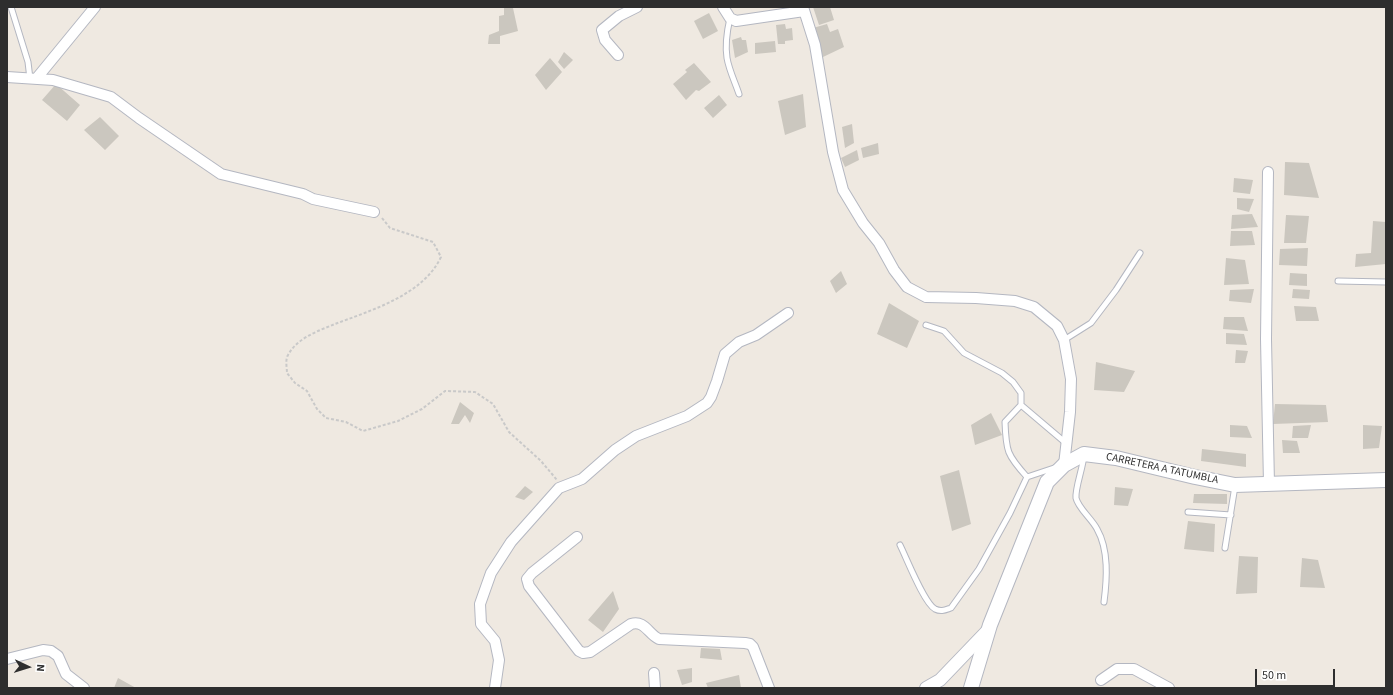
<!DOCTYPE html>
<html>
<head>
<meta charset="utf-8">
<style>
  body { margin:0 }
  #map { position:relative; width:1393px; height:695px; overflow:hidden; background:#efe9e1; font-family:"Source Sans 3",sans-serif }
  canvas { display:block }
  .frame { position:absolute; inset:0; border:8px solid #2e2e2e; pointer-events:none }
  .north { position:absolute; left:8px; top:647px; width:40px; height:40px; -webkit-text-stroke:3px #fff; paint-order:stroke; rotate:94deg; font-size:11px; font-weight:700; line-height:16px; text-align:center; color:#2e2e2e }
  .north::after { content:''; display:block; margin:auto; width:14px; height:18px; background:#2e2e2e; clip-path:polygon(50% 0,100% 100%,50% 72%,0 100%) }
  .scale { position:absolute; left:1255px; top:669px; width:80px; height:18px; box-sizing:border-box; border:2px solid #2e2e2e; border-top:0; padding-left:5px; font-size:12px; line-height:14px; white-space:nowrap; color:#2e2e2e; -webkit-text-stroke:3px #fff; paint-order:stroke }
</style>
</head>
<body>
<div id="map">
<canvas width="1393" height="695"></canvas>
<div class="frame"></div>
<div class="north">N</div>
<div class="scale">50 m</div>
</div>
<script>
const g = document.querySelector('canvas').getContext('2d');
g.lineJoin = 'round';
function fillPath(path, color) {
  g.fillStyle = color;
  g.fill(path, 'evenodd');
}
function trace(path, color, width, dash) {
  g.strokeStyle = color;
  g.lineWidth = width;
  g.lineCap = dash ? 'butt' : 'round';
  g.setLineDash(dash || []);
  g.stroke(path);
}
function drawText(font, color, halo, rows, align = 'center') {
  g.font = font + ' "Source Sans 3",sans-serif';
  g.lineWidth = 4;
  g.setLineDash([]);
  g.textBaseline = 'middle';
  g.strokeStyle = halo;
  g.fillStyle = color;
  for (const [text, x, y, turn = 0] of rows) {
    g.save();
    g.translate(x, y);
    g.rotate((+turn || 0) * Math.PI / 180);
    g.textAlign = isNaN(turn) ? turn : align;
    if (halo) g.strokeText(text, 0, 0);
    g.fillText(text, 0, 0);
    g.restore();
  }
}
fillPath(new Path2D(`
  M504,7l9,1 5,23 -18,5v8h-12l1,-9 10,-4v-15l5,-1z
  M813,7h17l4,13 -15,5z
  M709,13l9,18 -15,8 -9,-18z
  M785,24l1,5 6,-1 1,12 -8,1v3h-7l-2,-19z
  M827,24l3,8 8,-3 6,18 -21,10 -10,-29z
  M741,37l1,3h4l2,12 -13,6 -3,-18z
  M775,41l1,11 -21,2v-11z
  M564,52l9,8 -9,9 -6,-7z
  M550,58l12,14 -16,18 -11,-15z
  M694,63l17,19 -12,9 -3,-1 -10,10 -13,-16 14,-12 -2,-2z
  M56,84l24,21 -13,16 -25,-21z
  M803,94l3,33 -21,8 -7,-34z
  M719,95l8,10 -14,13 -9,-10z
  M100,117l19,19 -14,14 -21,-20z
  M852,124l2,19 -9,5 -3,-21z
  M878,143l1,11 -16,4 -2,-10z
  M857,150l2,10 -14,7 -4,-9z
  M1285,162l24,1 10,35 -35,-3z
  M1234,178l19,2 -3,14 -17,-2z
  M1237,198l17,1 -5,13 -12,-3z
  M1252,214l6,13 -27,2 1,-14z
  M1286,215l23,1 -3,27h-22z
  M1373,221l13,1v42l-31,3 1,-13 15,-1z
  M1231,231h21l3,14 -25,1z
  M1308,248l-1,18 -28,-1 1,-16z
  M1226,258l19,2 4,24 -25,1z
  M841,271l6,13 -11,9 -6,-12z
  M1290,273l17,1v12l-18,-1z
  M1254,289l-3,14 -22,-2 1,-11z
  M1293,289l17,1 -1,9 -17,-1z
  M889,303l30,18 -12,27 -30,-14z
  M1294,306l22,1 3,14h-23z
  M1224,317h20l4,14 -25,-2z
  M1226,333l18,1 3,11 -21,-1z
  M1236,350l12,1 -3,12h-10z
  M1096,362l39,9 -11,21 -30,-2z
  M460,402l14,11 -4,10 -5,-8 -6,9h-8z
  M1275,404l51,1 2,17 -55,2z
  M991,413l11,22 -27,10 -4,-20z
  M1230,425l17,1 5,12 -22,-1z
  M1311,425l-3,13h-16l1,-12z
  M1363,425l19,1 -3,22 -16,1z
  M1282,440l15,1 3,12h-17z
  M1202,449l44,5v13l-45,-6z
  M959,470l12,54 -19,7 -12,-55z
  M525,486l8,6 -9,8 -9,-3z
  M1115,487l18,2 -5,17 -14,-1z
  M1194,494h33v10l-34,-1z
  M1188,521l27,3 -1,28 -30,-3z
  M1239,556l19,1 -1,36 -21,1z
  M1302,558l16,2 7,28 -25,-1z
  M613,591l6,18 -16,23 -15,-12z
  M701,648l19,1 2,11 -22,-2z
  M692,668v14l-10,3 -5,-15z
  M739,675l2,13h-33l-2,-5z
  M118,678l18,10h-22z`), '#cbc7bf');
const service = new Path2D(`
  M11,7l17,55 2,17
  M730,18c-3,13 -5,27 -3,40 2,12 8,24 12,36
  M1338,281l48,1
  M926,325l18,6 20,22 38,20 11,9 8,11v12l46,39
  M1064,340l27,-17 25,-33 24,-37
  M1021,405l-16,17c1,29 2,33 22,55
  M1084,455c-1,13 -9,33 -8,43 2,10 16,21 21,31 12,21 10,50 7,73
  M1188,512l43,3
  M900,545c7,14 24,58 35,64 6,3 10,1 16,-1l28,-39 31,-56 17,-36 30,-10
  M1225,548l10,-62`);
const minor = new Path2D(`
  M723,7l7,11 6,3 68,-10
  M803,7l12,38 18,107 10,38 20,33 16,20 15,27 13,17 19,10 50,1 39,3 19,6 23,19 7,14 7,39 -1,33 -6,53
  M618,55l-13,-15 -3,-10 17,-14 18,-9
  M7,77l46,3 58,17 28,21 82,56 82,20 10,5 61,13
  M36,79l59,-72
  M1268,172l-2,167 3,145
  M577,537l-45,36 -5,6 2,7 50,65 4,2 7,-1 41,-28c14,-4 17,10 28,15l86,4 5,1 3,3 16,41
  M7,659l36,-9 8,1 7,5 8,18 18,14
  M654,673l1,15
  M1101,680l16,-11h17l35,19
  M495,688l4,-28 -4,-19 -14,-17 -1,-20 11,-31 20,-31 48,-54 23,-9 33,-29 21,-14 51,-20 20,-13 4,-6 6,-16 8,-27 14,-12 17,-7 32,-22`);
const tertiary = new Path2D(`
  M926,688l14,-8 48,-50`);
const secondary = new Path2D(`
  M971,688l19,-63 57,-143 17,-17 20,-11 32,4 79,19 40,8 151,-5`);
trace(service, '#b4b7c1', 7);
trace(minor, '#b4b7c1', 12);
trace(tertiary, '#b4b7c1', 14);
trace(secondary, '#b4b7c1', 16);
trace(new Path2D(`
  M382,218l8,10 43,14 8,15c-18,38 -69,53 -106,67 -17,7 -38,14 -47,31 -3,5 -1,13 -1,18l8,10 12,8 10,18 9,9 20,4 17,9 35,-10 24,-12 23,-18 30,1 18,12 16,28 32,29 16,19`), '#c9c9c9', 2, [3, 2]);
trace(service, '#fff', 5);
trace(minor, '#fff', 10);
trace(tertiary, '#fff', 12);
trace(secondary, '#fff', 14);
drawText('11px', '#2e2e2e', '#fff', [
  ["CARRETERA A TATUMBLA",1162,469,12]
]);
</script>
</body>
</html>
